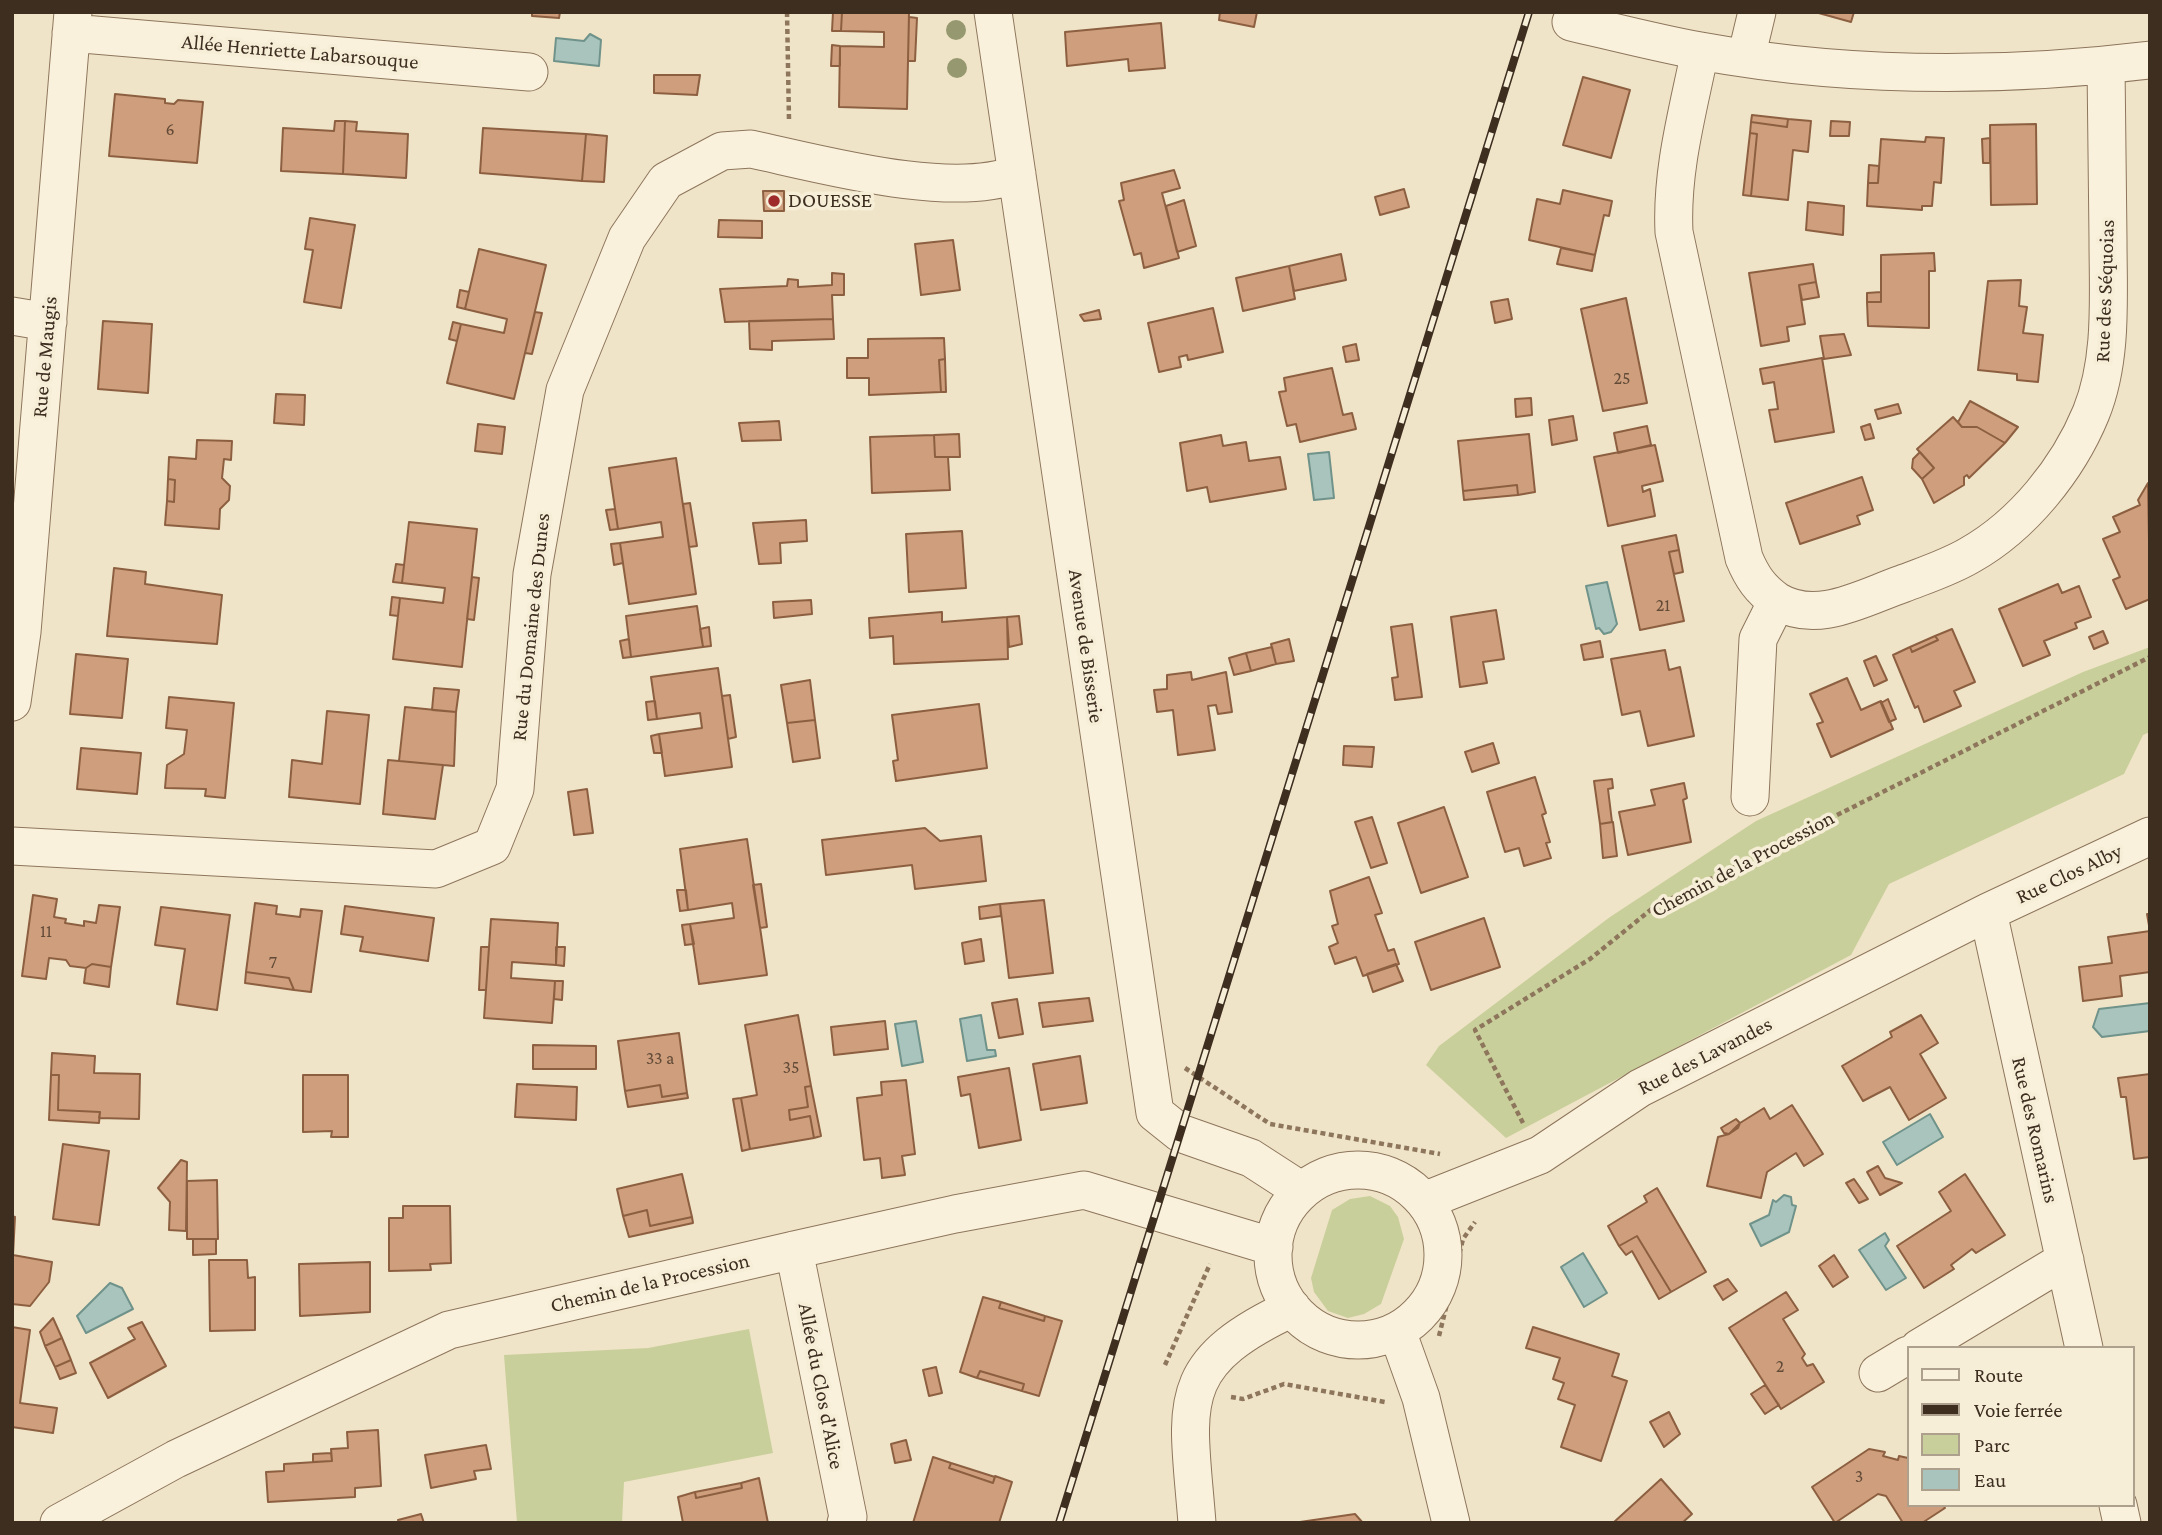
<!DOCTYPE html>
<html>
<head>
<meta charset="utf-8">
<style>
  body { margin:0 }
  #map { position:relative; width:2162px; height:1535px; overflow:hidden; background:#f0e4c8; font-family:"Crimson Pro",serif }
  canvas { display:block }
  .frame { position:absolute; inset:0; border:14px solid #3d2e20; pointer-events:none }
  .legend { position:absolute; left:1907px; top:1346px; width:228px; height:161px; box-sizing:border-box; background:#f7eed8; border:2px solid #ada18e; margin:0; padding:9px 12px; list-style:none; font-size:21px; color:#3d2e20 }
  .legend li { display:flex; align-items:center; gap:14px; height:35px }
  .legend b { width:35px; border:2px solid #ada18e }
</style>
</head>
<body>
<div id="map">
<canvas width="2162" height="1535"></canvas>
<div class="frame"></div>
<ul class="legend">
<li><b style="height:9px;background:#faf1dc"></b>Route</li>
<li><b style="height:9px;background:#3d2e20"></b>Voie ferrée</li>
<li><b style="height:19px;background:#c9cf9b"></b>Parc</li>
<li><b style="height:19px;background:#a9c4bc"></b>Eau</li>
</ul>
</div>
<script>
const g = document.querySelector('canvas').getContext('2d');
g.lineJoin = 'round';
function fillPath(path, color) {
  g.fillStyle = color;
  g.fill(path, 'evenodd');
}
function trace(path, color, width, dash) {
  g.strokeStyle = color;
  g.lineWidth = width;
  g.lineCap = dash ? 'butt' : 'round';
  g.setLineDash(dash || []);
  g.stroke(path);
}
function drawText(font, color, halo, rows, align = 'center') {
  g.font = font + ' "Crimson Pro",serif';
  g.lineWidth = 7;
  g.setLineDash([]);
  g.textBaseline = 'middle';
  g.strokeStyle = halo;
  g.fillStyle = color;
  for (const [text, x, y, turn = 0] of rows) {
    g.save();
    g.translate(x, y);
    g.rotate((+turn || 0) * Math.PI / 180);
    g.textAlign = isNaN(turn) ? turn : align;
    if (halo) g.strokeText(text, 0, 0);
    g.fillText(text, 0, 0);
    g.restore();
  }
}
fillPath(new Path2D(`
  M2150,647v85l-7,3 -19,39 -235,110 -38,71 -345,183 -80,-73 13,-19 171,-129 146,-96 327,-149z
  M1370,1196l20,10 8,11 6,22 -23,65 -17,10 -16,4 -20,-7 -14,-19 -3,-14 21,-68 18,-11z
  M749,1329l24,124 -149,29 -2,41h-105l-13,-168 144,-7z`), '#c9cf9b');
const water = new Path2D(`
  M590,34l11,6 -2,26 -45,-5 2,-23 28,3z
  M1329,452l5,46 -20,2 -6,-46z
  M1607,582l10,42 -6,8 -7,2 -5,-6 -3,1 -10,-43z
  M2150,1003v28l-48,6 -9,-10 6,-18z
  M981,1015l6,35h8l1,6 -29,5 -7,-42z
  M916,1021l7,41 -21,4 -7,-42z
  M1930,1114l13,23 -46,28 -14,-23z
  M1784,1195l7,2 1,8 4,1 -7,26 -28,14 -11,-22 19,-9 4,-15 3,2z
  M1885,1233l4,7 -4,6 21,32 -20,12 -27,-40z
  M1583,1253l24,40 -23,14 -23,-40z
  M110,1283l12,5 11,21 -47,24 -9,-17z`);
fillPath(water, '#a9c4bc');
trace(water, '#6f938a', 2);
const building = new Path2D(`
  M532,12h28l-1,6 -27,-2z
  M833,12h9l-1,19h-9z
  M842,12h67l-2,97 -68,-2 1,-61 44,1v-15l-43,-1z
  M1220,12h37l-3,15 -35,-7z
  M1815,12h39l-3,10z
  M909,17l8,1 -2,43h-7z
  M1161,23l4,45 -36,3 -1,-12 -61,7 -2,-34z
  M832,45l8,1v20h-9z
  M654,75h46l-3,20 -43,-2z
  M1583,77l47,13 -19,68 -48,-13z
  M115,94l50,5v4l9,1 4,-4 25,2 -6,61 -88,-7z
  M1752,115l36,4 -1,8 -36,-5z
  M1788,119l23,2 -3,31 -15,-2 -5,50 -37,-4 6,-62 -7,-1 1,-11 36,5z
  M335,121h10l-2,53 -62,-3 2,-43 51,3z
  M345,121l12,1 -1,9 52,3 -2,44 -63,-4z
  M1831,121l19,1 -1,14h-19z
  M2036,124l1,80 -46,1 -1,-80z
  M483,128l103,6 -4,47 -102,-8z
  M1750,133l7,1 -6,62 -8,-1z
  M586,134l21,2 -3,46 -22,-1z
  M1926,137l18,1 -3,45 -7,-1 -2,24h-10v4l-55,-4 1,-23h10l3,-44 44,3z
  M1990,138v25h-7l-1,-24z
  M1869,165l10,1 -1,17h-10z
  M1174,170l6,18 -18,5 17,65 -35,10 -3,-15 -7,2 -15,-54 5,-1 -3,-17z
  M1404,189l5,18 -29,8 -5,-18z
  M1563,190l49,11 -3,15 -5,-1 -9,40 -66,-15 8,-41 23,5z
  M763,191h21v20h-20z
  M1184,200l12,46 -19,6 -11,-46z
  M1808,202l36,4 -1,29 -37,-5z
  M310,218l45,7 -14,83 -37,-6 9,-52 -8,-1z
  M719,220l43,1v17l-44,-1z
  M953,240l7,50 -39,5 -6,-51z
  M1561,248l34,7 -3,16 -35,-7z
  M479,249l67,16 -32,134 -67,-16 14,-59 43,9 3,-14 -42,-10z
  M1934,253l1,18h-6v57l-61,-2 -1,-24h14v-47z
  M1341,254l5,26 -52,11 -5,-25z
  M1813,264l3,18 -17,3 6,39 -18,3 2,14 -28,5 -12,-73z
  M1289,266l6,33 -52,12 -7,-33z
  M832,273l12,1v21h-12l1,24 -108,3 -5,-33 67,-3 1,-7 10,1v7l34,-2z
  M2021,280l-2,26 8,1 -4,26 20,2 -5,47 -21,-2v-6l-39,-4 10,-89z
  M1816,282l3,15 -17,3 -3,-15z
  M460,290l9,2 -4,17 -8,-2z
  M1881,292v10h-14v-9z
  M1626,298l21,105 -44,8 -22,-102z
  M1508,299l4,20 -17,4 -4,-21z
  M1213,308l10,44 -35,8 -1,-5 -8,2 2,10 -22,5 -11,-49z
  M1099,310l2,9 -17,2 -4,-6z
  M535,312l7,1 -10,41 -7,-1z
  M833,319l1,20 -62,2v9l-22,-1 -1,-28z
  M103,321l49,3 -4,69 -50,-4z
  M453,322l8,2 -4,17 -8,-2z
  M1844,334l7,21 -27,4 -4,-23z
  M944,338l1,21 -6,1 2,32 -72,3v-17h-22v-20h21v-19z
  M1356,344l3,16 -13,2 -3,-15z
  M1822,358l12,74 -59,10 -6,-32 9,-1 -4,-27 -11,2 -3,-15z
  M945,359l1,33h-5l-2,-32z
  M1332,368l11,47 9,-2 4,16 -56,13 -4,-18 -9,2 -8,-34 7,-1 -2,-13z
  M276,394l29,1 -1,30 -30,-2z
  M1531,398l1,17 -16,2 -1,-18z
  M1970,401l48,26 -13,16 -28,-16h-15l-4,-5z
  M1898,404l3,9 -23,6 -3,-9z
  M1573,416l4,24 -25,5 -3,-25z
  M1953,417l9,10h15l28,16 -36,35 -2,-3 -3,2v8l-30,18 -12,-24 12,-11 -17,-19z
  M779,421l2,19 -39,1 -3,-18z
  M478,424l27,3 -3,27 -27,-3z
  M1870,424l4,14 -9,2 -4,-13z
  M1647,426l4,19 -33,8 -4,-20z
  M959,434l1,23h-25l-1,-22z
  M1529,434l6,58 -17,3 -1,-10 -54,6 -5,-50z
  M934,435l1,22h13l2,33 -78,3 -2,-56z
  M1221,435l2,11 23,-4 3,19 31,-4 6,32 -76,13 -3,-15 -20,4 -7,-48z
  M197,440l35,1 -1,19 -7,-1 -2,19 8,8 -1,14 -9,9 -1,20 -54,-4 2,-24 7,1 1,-22 -7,-1 1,-22 27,2z
  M1655,445l8,36 -21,5 1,6 7,-3 5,27 -47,10 -14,-69z
  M1920,452l14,16 -12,11 -10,-11 1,-9z
  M676,458l20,136 -67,10 -9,-61 43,-6 -2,-15 -43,7 -9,-61z
  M1862,477l11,33 -16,6 3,8 -60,20 -14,-41z
  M168,479l7,1 -1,22 -7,-1z
  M2148,483l2,116 -24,10 -13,-29 7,-3 -17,-38 17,-7 -7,-15 27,-12 -2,-5z
  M1517,485l1,10 -54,5 -1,-9z
  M690,503l7,43 -8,1 -6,-43z
  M615,509l3,20 -8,1 -4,-20z
  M806,520l1,21 -27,2 1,20 -22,1 -6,-41z
  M409,522l68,7 -15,138 -69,-8 7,-61 43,5 2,-15 -43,-5z
  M962,531l4,57 -57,4 -3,-58z
  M1676,535l3,15 -10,2 15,69 -44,9 -18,-84z
  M620,543l3,20 -9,2 -3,-21z
  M1679,550l4,22 -9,2 -5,-22z
  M396,564l8,1 -2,18 -9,-1z
  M114,568l32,4 -1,12 77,11 -5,49 -110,-8z
  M472,577l7,1 -5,42 -7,-1z
  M2058,584l4,9 17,-7 12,31 -16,6 2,5 -33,13 6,14 -27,11 -24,-57z
  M392,597l8,1 -2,18 -8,-1z
  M811,600l1,14 -38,4 -1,-16z
  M697,606l6,41 -72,10 -5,-41z
  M1496,610l8,49 -21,3 4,21 -27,4 -9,-70z
  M942,612v10l65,-5 1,42 -114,5 -1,-28 -23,2 -1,-20z
  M1019,616l3,28 -13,3 -2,-30z
  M1412,624l10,73 -27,3 -3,-22 6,-1 -7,-50z
  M709,627l2,19 -8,1 -3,-18z
  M1952,629l23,53 -21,9 7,15 -37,16 -6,-16 -3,2 -22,-53 17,-8 2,5 26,-12 -3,-4z
  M2103,631l5,12 -14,6 -5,-12z
  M1935,636l3,4 -26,12 -2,-5z
  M629,639l2,18 -8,1 -3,-17z
  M1289,639l5,22 -18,3 -5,-20z
  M1600,641l3,16 -19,3 -3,-15z
  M1272,647l4,17 -25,7 -5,-18z
  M1665,650l4,20 11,-3 14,69 -46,10 -8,-35 -18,4 -11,-56z
  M1246,653l5,18 -17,4 -5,-17z
  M76,654l52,5 -6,59 -52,-4z
  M1876,656l11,24 -13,6 -10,-25z
  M718,668l14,99 -67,9 -6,-42 43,-6 -2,-15 -43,6 -6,-42z
  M1191,672l1,8 34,-8 6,40 -14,2 -2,-9 -8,1 7,44 -37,5 -5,-45 -16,2 -3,-22 13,-1v-14z
  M1847,678l14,32 20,-9 12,28 -62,28 -14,-33 6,-2 -13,-28z
  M810,680l5,40 -28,3 -6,-38z
  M434,688l25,2 -3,22 -24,-2z
  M730,695l6,42 -8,2 -6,-43z
  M169,697l65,6 -9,95 -20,-2 1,-7 -41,-1 2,-23 17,-11 3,-24 -21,-2z
  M1888,699l8,20 -7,3 -8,-19z
  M655,701l2,18 -9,1 -2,-18z
  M979,704l8,64 -91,13 -3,-20 5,-1 -6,-45z
  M405,707l51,5 -2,54 -55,-5z
  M327,711l42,4 -9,89 -71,-7 3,-37 30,4z
  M815,720l5,38 -27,4 -6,-39z
  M659,734l3,19h-8l-3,-17z
  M1493,743l6,20 -27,9 -7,-20z
  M1344,746l30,1 -2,20 -29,-2z
  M81,748l60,5 -4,41 -60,-5z
  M388,760l55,5 -8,54 -52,-5z
  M1535,777l11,36 -4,2 8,27 -4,1 5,15 -27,8 -5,-18 -14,4 -18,-60z
  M1612,779l1,9 -5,1 4,33 -12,2 -6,-43z
  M1684,783l3,15 -4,2 8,42 -63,13 -9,-43 36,-7 -4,-15z
  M587,789l6,44 -19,2 -6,-43z
  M1444,807l24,70 -47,16 -23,-70z
  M1372,817l15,46 -16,5 -16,-46z
  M1613,822l4,34 -14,2 -3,-34z
  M925,828l15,13 41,-5 5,45 -71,8 -3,-24 -86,10 -4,-35z
  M747,839l20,136 -68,9 -9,-60 44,-6 -2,-15 -44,7 -8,-61z
  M1369,877l13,36 -7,2 13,36 6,-2 5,15 -36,12 -7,-19 -21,7 -6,-17 9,-4 -6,-17 6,-2 -8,-33z
  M761,884l6,43 -7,1 -7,-43z
  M677,890h9l2,20 -8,1z
  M33,895l24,4 -3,18 12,2 -1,4 19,3v-5l12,2 3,-18 21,2 -9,60 -19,-3 -6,4 -16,-2 -4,-6 -17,-2 -3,21 -24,-3z
  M1044,900l9,73 -44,5 -9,-74z
  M255,903l22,3 -1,8 24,3 1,-8 21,2 -11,81 -17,-2 -5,-12 -43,-6z
  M1000,904l1,12 -21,3 -1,-12z
  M345,906l89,12 -6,43 -68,-10 3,-14 -22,-3z
  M161,907l69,8 -13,95 -40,-6 8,-55 -30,-4z
  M2147,914h3v58l-30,4 2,20 -39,5 -4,-34 33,-4 -4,-26 42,-6z
  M1484,918l16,49 -69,23 -16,-48z
  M491,919l67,4 -2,42 -44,-3 -1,16 44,3 -3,42 -68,-5z
  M690,924l4,20 -9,1 -3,-20z
  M981,939l3,22 -19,3 -3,-21z
  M481,947h8l-3,43h-7z
  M556,947h9l-1,19 -8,-1z
  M92,964l19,3 -2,20 -25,-4 2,-15z
  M1396,964l7,17 -30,11 -6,-18z
  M246,972l43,6 5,12 -49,-7z
  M555,981h8l-1,19 -8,-1z
  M1089,998l4,23 -50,6 -4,-24z
  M1017,999l6,35 -24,4 -7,-35z
  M798,1015l13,71 -6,1 3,20 -19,3 1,10 20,-4 4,22 -64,11 -9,-51 16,-3 -12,-70z
  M1921,1015l17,28 -18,11 26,44 -37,22 -19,-33 -27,14 -21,-35 50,-29 -2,-5z
  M885,1021l3,28 -54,6 -3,-28z
  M679,1033l8,60 -25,4 -2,-12 -35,6 -7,-50z
  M533,1045l63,1v23h-63z
  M52,1053l43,3 -1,17 46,1 -1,45 -40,-1 1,-6 -42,-2 1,-35h-8z
  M1080,1056l7,47 -46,7 -8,-46z
  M1009,1068l12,72 -42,8 -9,-54 -9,2 -3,-19z
  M2150,1074v83l-16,2 -8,-62h-5l-3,-19z
  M51,1075h8l-1,35 42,2 -1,11 -50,-3z
  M303,1075h45v62h-17l1,-6 -29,1z
  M906,1080l9,74 -13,2 3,19 -23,3 -2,-20 -16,2 -7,-62 25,-3 -1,-13z
  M517,1084l60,3 -1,33 -61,-3z
  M660,1085l2,12 25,-4 1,5 -60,9 -3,-16z
  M811,1086l10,50 -7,2 -4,-22 -20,4 -1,-10 19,-3 -3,-20z
  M741,1098l9,51 -8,2 -9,-52z
  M1792,1105l31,49 -19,12 -8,-13 -29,19 -6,26 -54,-12 11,-49 11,-3 11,-11 24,-15 6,11z
  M1736,1119l4,4 -2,5 -9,6 -5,-1 -3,-5z
  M63,1144l46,7 -10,74 -46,-6z
  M181,1160l6,2 -1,69 -17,-1 1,-28 -12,-14z
  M1878,1166l7,12 17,5 -22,12 -13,-23z
  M682,1174l10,43 -42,9 -3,-16 -24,6 -6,-27z
  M1965,1174l40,61 -29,18 -4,-4 -21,16 3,4 -30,19 -27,-42 54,-35 -12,-19z
  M1854,1179l14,20 -9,4 -13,-20z
  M217,1180l1,59h-31v-58z
  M1657,1188l49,84 -35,20 -34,-56 -18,10 -11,-20 39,-24 -3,-6z
  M403,1206h47l1,57 -21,1 1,6 -42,1v-53h14z
  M647,1210l3,16 42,-9 1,6 -64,14 -6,-21z
  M12,1216l3,1 -2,38 39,7 -3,20 -19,24 -18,-2z
  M1637,1236l34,56 -12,7 -27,-48 -6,4 -7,-9z
  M193,1239h23v15l-23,1z
  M1834,1255l14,22 -15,10 -14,-21z
  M209,1260h38l1,18 7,-1v53l-45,1z
  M370,1262v50l-70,4 -1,-52z
  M1728,1279l9,12 -14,9 -9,-14z
  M1786,1292l12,18 -15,9 22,35 -3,4 5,8 6,-2 11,18 -43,27 -52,-81z
  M983,1297l18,5 -2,6 45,13 1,-5 17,5 -23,75 -17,-5 2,-7 -44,-13 -3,7 -17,-6z
  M1001,1302l44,14 -1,5 -45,-13z
  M53,1318l9,20 -17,8 -5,-14z
  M142,1322l24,44 -58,32 -18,-35 45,-24 -7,-11z
  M12,1327l18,3 -10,73 37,5 -4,25 -41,-6z
  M1533,1327l86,27 -7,22 15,5 -26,80 -40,-14 14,-42 -17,-6 6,-16 -11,-4 7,-21 -34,-10z
  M62,1338l9,22 -16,7 -10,-21z
  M71,1360l5,13 -16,6 -5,-12z
  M936,1367l6,26 -13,3 -6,-26z
  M980,1371l44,13 -2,7 -45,-13z
  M1765,1385l14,20 -14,9 -14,-20z
  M1669,1412l11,22 -16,13 -14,-25z
  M378,1430l3,56 -26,2v9l-87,5 -2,-30 18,-1v-7l48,-3 -1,-12 17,-1 -1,-16z
  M906,1440l5,20 -16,3 -4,-19z
  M486,1445l5,24 -17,2 2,8 -45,9 -6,-33z
  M1869,1449l16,3 -2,4 15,4 1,-4 9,2v47h35l2,3 -23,15h-19l-17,-27 -8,-2 -43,29 -23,-36z
  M331,1453l1,8 -19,1v-8z
  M933,1457l18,6 -2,5 44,15 2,-7 17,6 -13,41h-86z
  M951,1463l44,14 -2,6 -44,-15z
  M759,1478l9,45h-85l-5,-26 17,-5 1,6 46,-10 -1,-5z
  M1661,1479l31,35 -10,9h-69z
  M741,1483l1,5 -46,10 -1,-6z
  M421,1514l3,9h-25l-1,-3z
  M1355,1514l8,9h-70z`);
fillPath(building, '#cf9f7d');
trace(building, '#8d5f41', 2);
const minor = new Path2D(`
  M993,12l162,1101 25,20 71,25 51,33
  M1571,22c43,10 86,21 129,29 148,27 301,27 450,9
  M71,33l458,39
  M1700,51c-12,60 -29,119 -26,181l70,326c8,19 16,31 33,43l-19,38 -8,158
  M1746,58l11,-46
  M12,316l36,6
  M1777,601c40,24 85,-3 125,-17 23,-9 46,-16 68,-29 53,-30 98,-86 121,-142 22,-54 17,-117 17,-173 -1,-58 -1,-117 -2,-175
  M12,702l10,-70 51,-620
  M12,846l424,23 56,-23 23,-57 17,-215 33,-184 62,-152 39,-57 56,-30 29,-2c70,15 200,51 266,25
  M1988,912l96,436
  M1273 1255a85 85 0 1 1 170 0a85 85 0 1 1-170 0Z
  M1424,1201l116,-46 100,-67 348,-176 162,-76
  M794,1250l54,267 -2,6
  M1397,1331l24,67 30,125
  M1919,1348l146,-88
  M1878,1373l30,-18
  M2118,1505l4,18
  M59,1523l117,-64 273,-129 345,-80 161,-36 129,-24 190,57
  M1197,1523c-9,-118 -27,-158 95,-215`);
trace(minor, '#8d765c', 39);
trace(new Path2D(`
  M787,12l2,108
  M1185,1068l85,56 170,30
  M1523,1123l-48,-93 115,-71 63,-51 497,-251
  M1439,1336l24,-97 12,-17
  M1165,1365l45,-101
  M1231,1397l12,2 41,-15 101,18`), '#8d765c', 4.5, [5, 3.5]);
trace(minor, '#faf1dc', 37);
const rail = new Path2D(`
  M1059,1523l470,-1511`);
trace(rail, '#3d2e20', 8);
trace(rail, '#f7eed8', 5, [16]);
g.fillStyle = '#96986f';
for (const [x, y] of [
  [956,30],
  [957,68]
]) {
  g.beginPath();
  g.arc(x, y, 10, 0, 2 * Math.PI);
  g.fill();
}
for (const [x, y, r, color] of [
  [774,201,7,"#9e2a2b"]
]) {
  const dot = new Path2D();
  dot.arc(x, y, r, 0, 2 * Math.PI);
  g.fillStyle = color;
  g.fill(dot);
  trace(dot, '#f7eed8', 2.5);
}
drawText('18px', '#624a37', null, [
  ["6",170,129],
  ["25",1622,378],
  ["21",1663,605],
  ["11",46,931],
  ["7",273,962],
  ["33 a",660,1058],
  ["35",791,1067],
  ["2",1780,1366],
  ["3",1859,1476]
]);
drawText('21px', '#3d2e20', '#f7eed8', [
  ["Allée Henriette Labarsouque",300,52,5],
  ["Rue des Séquoias",2105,291,-88],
  ["Rue de Maugis",45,357,-85],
  ["Rue du Domaine des Dunes",531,627,-84],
  ["Avenue de Bisserie",1086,646,82],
  ["Chemin de la Procession",1743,864,-28],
  ["Rue Clos Alby",2069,874,-25],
  ["Rue des Lavandes",1705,1056,-27],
  ["Rue des Romarins",2035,1130,77],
  ["Chemin de la Procession",650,1283,-13],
  ["Allée du Clos d'Alice",821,1386,79]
]);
drawText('21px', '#3d2e20', '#f7eed8', [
  ["DOUESSE",788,201]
], 'left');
</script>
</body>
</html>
